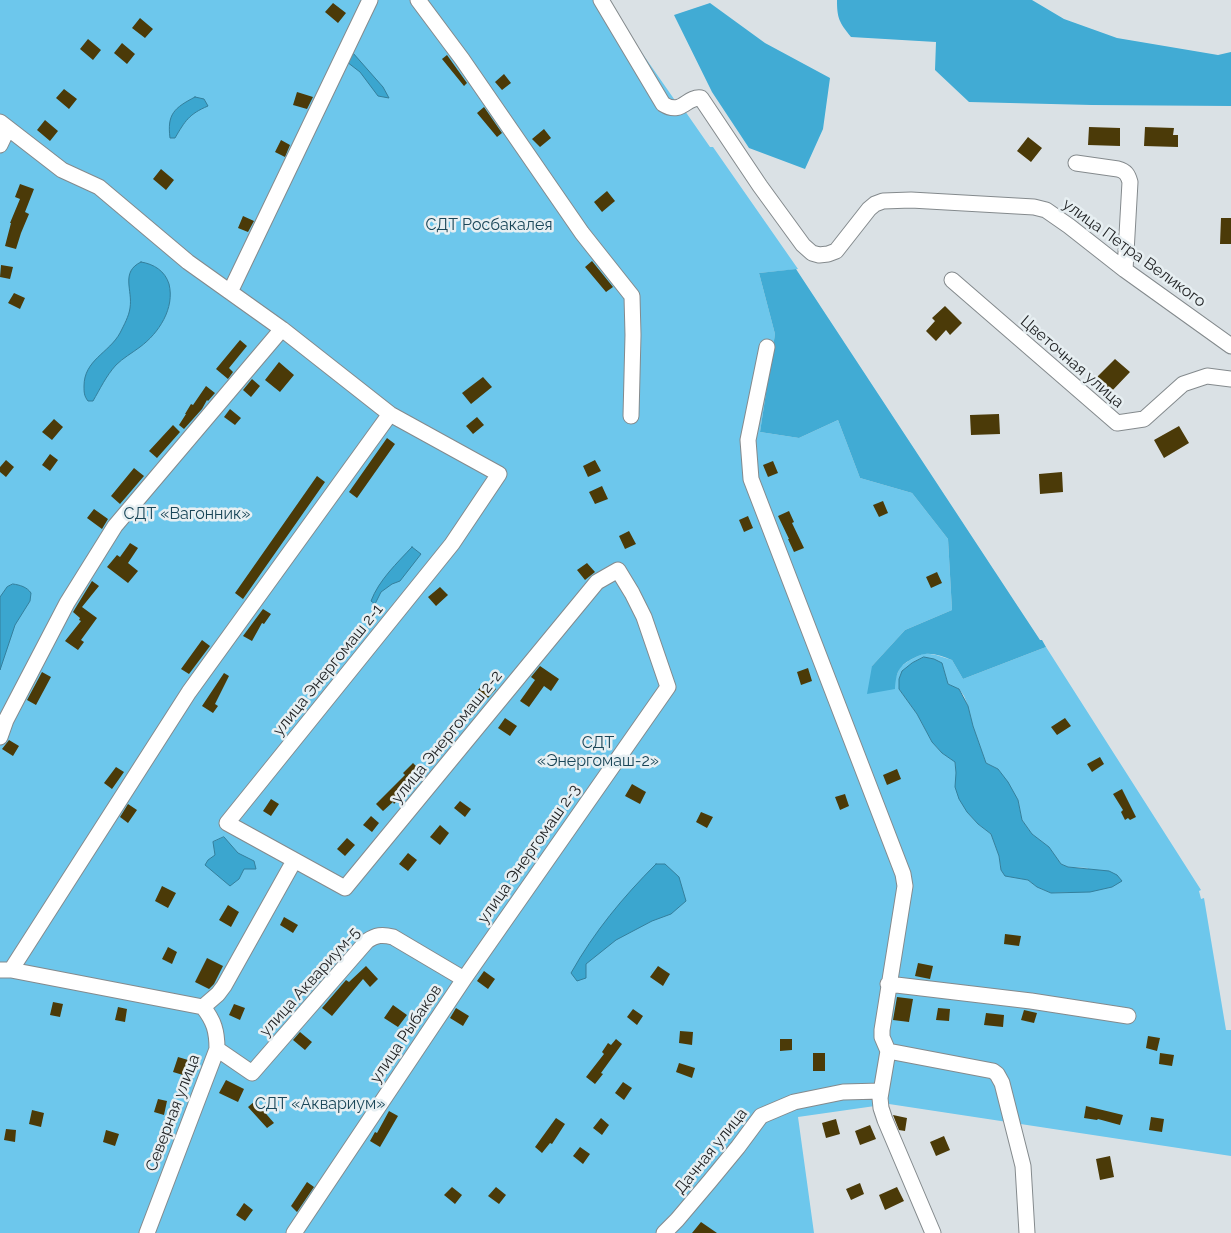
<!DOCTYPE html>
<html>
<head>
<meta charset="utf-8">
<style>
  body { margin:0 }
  canvas { display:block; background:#dae1e5 }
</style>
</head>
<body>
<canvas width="1231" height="1233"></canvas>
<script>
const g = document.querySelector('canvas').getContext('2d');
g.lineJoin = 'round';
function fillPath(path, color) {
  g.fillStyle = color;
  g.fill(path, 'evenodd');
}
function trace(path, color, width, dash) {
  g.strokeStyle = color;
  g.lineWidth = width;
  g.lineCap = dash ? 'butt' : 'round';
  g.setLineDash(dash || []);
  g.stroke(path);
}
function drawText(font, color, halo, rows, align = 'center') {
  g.font = font + ' Raleway,sans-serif';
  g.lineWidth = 5;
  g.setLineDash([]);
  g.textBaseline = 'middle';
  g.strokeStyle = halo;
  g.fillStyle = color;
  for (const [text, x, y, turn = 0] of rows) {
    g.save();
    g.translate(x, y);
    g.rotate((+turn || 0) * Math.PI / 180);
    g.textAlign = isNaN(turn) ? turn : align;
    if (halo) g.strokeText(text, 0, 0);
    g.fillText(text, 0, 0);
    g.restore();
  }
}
fillPath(new Path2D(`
  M0,0h605l76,109 4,2 25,36h3l85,122 -39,4 16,61 -15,98 39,6 39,-18 22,58 52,15 36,46 4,71 -47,20 -33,36 24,11 4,-10 10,-7 14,-7 12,2 16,5 11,19 83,-32 155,243 -2,1 2,8 3,-1 22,132h5v126l-342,-52 -91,13 16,116h-814zM942,663l6,21 11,5 5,7 4,10 5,20 13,37 12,6 20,31 4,20 10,14 16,13 13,17 7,3 20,1 -19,25h-18l-14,-6 -9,-7 -23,-5 -4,-5 -2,-14 -8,-22 -13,-10 -11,-12 -11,-39 -1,-12 -13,-8 -10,-11 -15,-28 -18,-25z`), '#6dc7ec');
fillPath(new Path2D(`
  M837,0h195l32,19 53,19 101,17 13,-3v54l-139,-1 -123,-3 -34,-32 1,-28 -85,-5c-12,-15 -14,-19 -14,-37z
  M710,3l55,40 65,35 -7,51 -18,40 -56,-21 -37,-56 -38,-77z
  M796,269l215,327 29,44h2l4,7 -83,32 -11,-19c-8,-3 -18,-7 -27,-6 -3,0 -7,2 -11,4 -15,7 -18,14 -19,31l-28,5 5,-28 33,-36 47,-20 -4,-71 -36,-46 -52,-15 -22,-58 -39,18 -39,-6 15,-98 -16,-61z`), '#41abd4');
const water = new Path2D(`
  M353,53l30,34 6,11 -11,-2 -18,-24 -13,-10z
  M195,97l9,2 4,7c-19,8 -23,15 -33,32h-5c-3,-24 4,-30 25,-41z
  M141,262c13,2 24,9 28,22 6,24 -10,49 -29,63 -8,6 -17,11 -24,18 -10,11 -16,24 -23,36h-5c-4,-5 -4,-9 -4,-15 0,-26 25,-33 36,-53 4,-8 9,-17 10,-25 3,-18 -10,-36 11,-46z
  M412,547l9,7 -21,27 -8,3 -11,8 -6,12 -4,-3c8,-21 26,-38 41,-54z
  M13,584c7,1 14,3 18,9l-1,8 -15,24 -15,45v-73l7,-10z
  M924,657l10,2 8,4 6,21 11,5 9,17 5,20 13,37 12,6 10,13 10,18 4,20 10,14 17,13 12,17 7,3 41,4 8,4 5,6 -10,6 -22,5 -39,1 -14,-6 -9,-7 -23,-4 -4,-6 -2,-14 -8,-22 -13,-10 -11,-12 -8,-13 -4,-12 1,-14 -1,-11 -13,-9 -10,-11 -15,-28 -18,-25v-10l3,-8 10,-8z
  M224,837l14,16 16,8 2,8h-12l-5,10 -9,7 -25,-21 3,-5 7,-5 -2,-13z
  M656,864h9l14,13 7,24 -15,13 -19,7 -36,19 -30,24v14l-9,3 -6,-8c23,-41 52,-76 85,-109z`);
fillPath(water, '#3ba6cf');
trace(water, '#347f9c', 1);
fillPath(new Path2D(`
  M333,3l13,10 -8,10 -13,-11z
  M140,18l13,11 -8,9 -13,-10z
  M88,39l13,11 -8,10 -13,-11z
  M122,43l13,11 -8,10 -13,-11z
  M447,55l20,28 -3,3 -22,-27z
  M504,74l7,9 -9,7 -7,-8z
  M64,89l13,10 -8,10 -13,-11z
  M297,92l16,5 -6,12 -14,-4z
  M484,107l18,26 -5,4 -20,-24z
  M45,120l13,11 -8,10 -13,-11z
  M1089,127l31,1v18l-32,-1z
  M1145,127l29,1 -1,7h5v12l-34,-1z
  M544,129l7,9 -11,9 -8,-8z
  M1028,137l14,11 -11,14 -14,-11z
  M281,140l9,5 -5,12 -10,-5z
  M161,169l13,11 -8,10 -13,-11z
  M20,184l14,5 -9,23 4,2 -8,19 -5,16 -11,-3 6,-23h-1l10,-24 -5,-2z
  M607,191l8,10 -13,11 -8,-10z
  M243,216l11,5 -6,11 -10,-4z
  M1221,218h10v26h-11z
  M592,261l21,26 -7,5 -21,-25z
  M1,265l12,2 -3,12 -10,-2z
  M14,293l11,5 -5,11 -12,-6z
  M945,306l17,17 -12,12 -4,-5 -10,11 -10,-10 9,-10 -3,-3z
  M240,340l7,6 -18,22 4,4 -5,7 -12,-10z
  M1115,359l15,13 -20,21 -15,-14z
  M279,362l15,13 -14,17 -15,-12z
  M483,377l9,10 -21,17 -9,-11z
  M252,379l8,7 -9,11 -8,-7z
  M206,386l9,7 -7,8 -1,-1 -5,9 -18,20 -5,-4 7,-11h-1l6,-10 2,1z
  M230,409l11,9 -6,7 -11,-8z
  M999,414l1,20 -29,1 -1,-20z
  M477,417l7,8 -11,9 -7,-8z
  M54,419l9,8 -11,13 -10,-8z
  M173,425l7,7 -23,26 -8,-7z
  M1179,426l10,17 -25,15 -10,-18z
  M387,438l8,6 -38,54 -8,-6z
  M50,454l8,6 -8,11 -8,-6z
  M6,460l8,7 -8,10 -6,-5v-5z
  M595,460l6,11 -13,6 -5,-11z
  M773,461l5,12 -10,4 -5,-12z
  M134,468l10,8 -24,28 -9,-8z
  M1062,472l1,20 -23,2 -1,-20z
  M317,476l8,6 -82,117 -8,-6z
  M602,486l6,13 -13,5 -6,-12z
  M883,501l5,12 -9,4 -6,-12z
  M94,509l14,10 -6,10 -15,-11z
  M789,511l5,11 -2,1 12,25 -10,4 -6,-13h1l-11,-23z
  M748,516l5,12 -9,4 -5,-12z
  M629,531l7,13 -11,5 -6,-13z
  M130,543l8,5 -10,15 10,8 -10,12 -21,-16 10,-12 3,2z
  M587,563l8,9 -10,8 -8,-10z
  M937,572l5,11 -11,5 -5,-11z
  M92,581l7,5 -17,21 15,11 -16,22 3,2 -6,8 -13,-9 16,-20 -2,-1 1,-2 -7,-6z
  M440,587l8,8 -12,11 -8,-9z
  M263,609l8,5 -7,10 -2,-1 -10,18 -9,-5z
  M202,640l8,6 -21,28 -8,-5z
  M540,666l19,13 -8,12 -7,-5 -15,21 -9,-6 15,-21 -4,-3z
  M808,668l4,13 -11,4 -4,-13z
  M42,672l9,5 -15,28 -9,-5z
  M224,673l5,3 -14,28 3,2 -5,7 -11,-7z
  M486,681l10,8 -8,9 -10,-8z
  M505,718l12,8 -7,10 -12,-8z
  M1065,718l6,8 -14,9 -6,-8z
  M9,740l10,6 -6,10 -11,-7z
  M1100,757l4,7 -12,8 -5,-8z
  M413,763l12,12 -9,10 -2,-2 -20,21 -1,-2 -10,9 -7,-7 29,-29 -2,-2z
  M116,767l8,5 -12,17 -8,-6z
  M897,769l4,10 -14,6 -4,-10z
  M632,784l14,8 -6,12 -15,-8z
  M1122,789l14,28 -6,3 -2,-2 -3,2 -4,-8 2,-2 -10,-16z
  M845,794l4,12 -9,4 -5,-13z
  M271,799l8,5 -8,12 -8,-5z
  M460,801l11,8 -6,8 -11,-9z
  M128,804l9,6 -9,13 -8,-6z
  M701,812l12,5 -6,11 -11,-6z
  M371,816l8,7 -7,9 -9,-7z
  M440,825l9,8 -9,12 -10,-8z
  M347,838l8,7 -10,11 -8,-7z
  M408,853l9,7 -9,11 -9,-7z
  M162,886l14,7 -8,15 -13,-7z
  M228,905l11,7 -8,15 -12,-7z
  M284,917l14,8 -5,8 -13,-8z
  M1005,934l16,2 -2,10 -15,-2z
  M168,947l9,5 -5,12 -10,-5z
  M207,958l16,8 -9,18 -5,5 -14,-7z
  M918,963l15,3 -3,13 -15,-3z
  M366,966l12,13 -8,8 -7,-8 -31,37 -10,-8 24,-28 3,2z
  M658,966l12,8 -7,12 -13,-9z
  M484,971l11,8 -7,10 -11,-8z
  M897,997l16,2 -4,23 -16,-2z
  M53,1002l10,2 -3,13 -10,-2z
  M234,1004l11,4 -5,12 -11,-5z
  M393,1005l14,10 -9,12 -14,-9z
  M118,1007l9,2 -2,13 -10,-2z
  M456,1008l13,8 -6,10 -13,-8z
  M938,1008l12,1 -1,12 -13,-1z
  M633,1009l10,7 -6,9 -10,-8z
  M1024,1010l13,3 -3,10 -13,-3z
  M986,1013l18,2 -1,12 -19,-2z
  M680,1031l13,1 -1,13 -13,-2z
  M300,1032l12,10 -7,8 -12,-10z
  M1148,1036l12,2 -3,13 -11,-3z
  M616,1039l6,5 -21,29 2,1 -8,10 -9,-7 18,-23 -2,-2 6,-9 3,2z
  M780,1039h12v11l-12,1z
  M813,1053h12v18h-12z
  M1160,1053l14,2 -2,11 -13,-2z
  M178,1057l10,3 -5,15 -10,-3z
  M679,1063l16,5 -3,10 -16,-6z
  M226,1080l18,9 -6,13 -19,-9z
  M623,1082l9,6 -8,12 -9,-7z
  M158,1099l9,2 -3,14 -10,-3z
  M255,1101l19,22 -7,5 -19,-21z
  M1086,1106l37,9 -3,10 -22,-6 -1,1 -13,-2z
  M32,1110l12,3 -3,14 -12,-3z
  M389,1111l9,5 -18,31 -10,-6 5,-9 2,1z
  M893,1115l14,3 -2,13 -6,-1z
  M1151,1117l13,2 -2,13 -13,-2z
  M556,1118l9,6 -13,20 -2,-1 -8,10 -7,-6z
  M601,1118l8,7 -7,10 -9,-7z
  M836,1119l4,15 -14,4 -4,-15z
  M870,1125l6,14 -16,6 -5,-14z
  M6,1129l10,1 -1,12 -11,-2z
  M106,1130l13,4 -4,12 -12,-4z
  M944,1136l6,14 -14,6 -6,-14z
  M580,1147l10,7 -7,10 -10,-8z
  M1110,1156l4,21 -14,3 -4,-21z
  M307,1182l7,5 -17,25 -6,-6z
  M860,1183l4,11 -13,6 -5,-11z
  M452,1187l10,8 -7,9 -11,-9z
  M496,1187l10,8 -7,9 -11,-8z
  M897,1187l7,14 -19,9 -6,-15z
  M244,1203l9,7 -8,11 -9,-6z
  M701,1222l16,11h-25z`), '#4b3a08');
const minor = new Path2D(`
  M418,0l44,59 120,174 50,63 1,39 -2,81
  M601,0l62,104c19,12 23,-8 38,-6l59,88 43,59 9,8 7,2 9,-1 8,-3 33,-42 6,-5 8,-3 28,-1 123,7 12,3 23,16 56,44 106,76
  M0,122l62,48 37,17 89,75 94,67 108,85 109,60 -47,70 -225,279 118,65 252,-306 21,-12 14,23 12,24 24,70 -204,292 -170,254
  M0,145l8,-17
  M1076,163l42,6c8,2 10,6 12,13l-5,88
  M952,280l165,143 27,-4 39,-35 24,-8 24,3
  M230,292l140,-292
  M767,347l-19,93 3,39 152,395 2,12 -23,144v7l6,14 -8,47 1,10 4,12 48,113
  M0,737l6,-17 61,-117 48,-77 167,-197
  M0,970h11l192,37
  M11,970l178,-278 201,-278
  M888,984l143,17 97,15
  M203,1007l15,-13 6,-8 70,-125
  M217,1049l35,24 115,-132c9,-6 15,-7 26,-4l71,42
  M888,1051l105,20 4,3 5,9 21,83 4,67
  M147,1233l70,-184c0,-18 -3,-28 -14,-42
  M664,1233l13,-13 33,-39 28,-34 23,-31 33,-14 49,-10 38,-1`);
trace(minor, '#848a8d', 17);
trace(minor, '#fff', 15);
drawText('16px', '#1a4658', '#e7eff2', [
  ["СДТ Росбакалея",489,225],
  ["СДТ «Вагонник»",187,514],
  ["СДТ",598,743],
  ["«Энергомаш-2»",598,761],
  ["СДТ «Аквариум»",320,1104]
]);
drawText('16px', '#222426', '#e7eff2', [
  ["улица Петра Великого",1134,253,36],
  ["Цветочная улица",1072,362,41],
  ["улица Энергомаш 2-1",328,670,-51],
  ["улица Энергомаш 2-2",447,737,-51],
  ["улица Энергомаш 2-3",529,854,-55],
  ["улица Аквариум-5",310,982,-48],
  ["улица Рыбаков",406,1034,-56],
  ["Северная улица",173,1113,-69],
  ["Дачная улица",711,1151,-51]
]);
</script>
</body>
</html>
